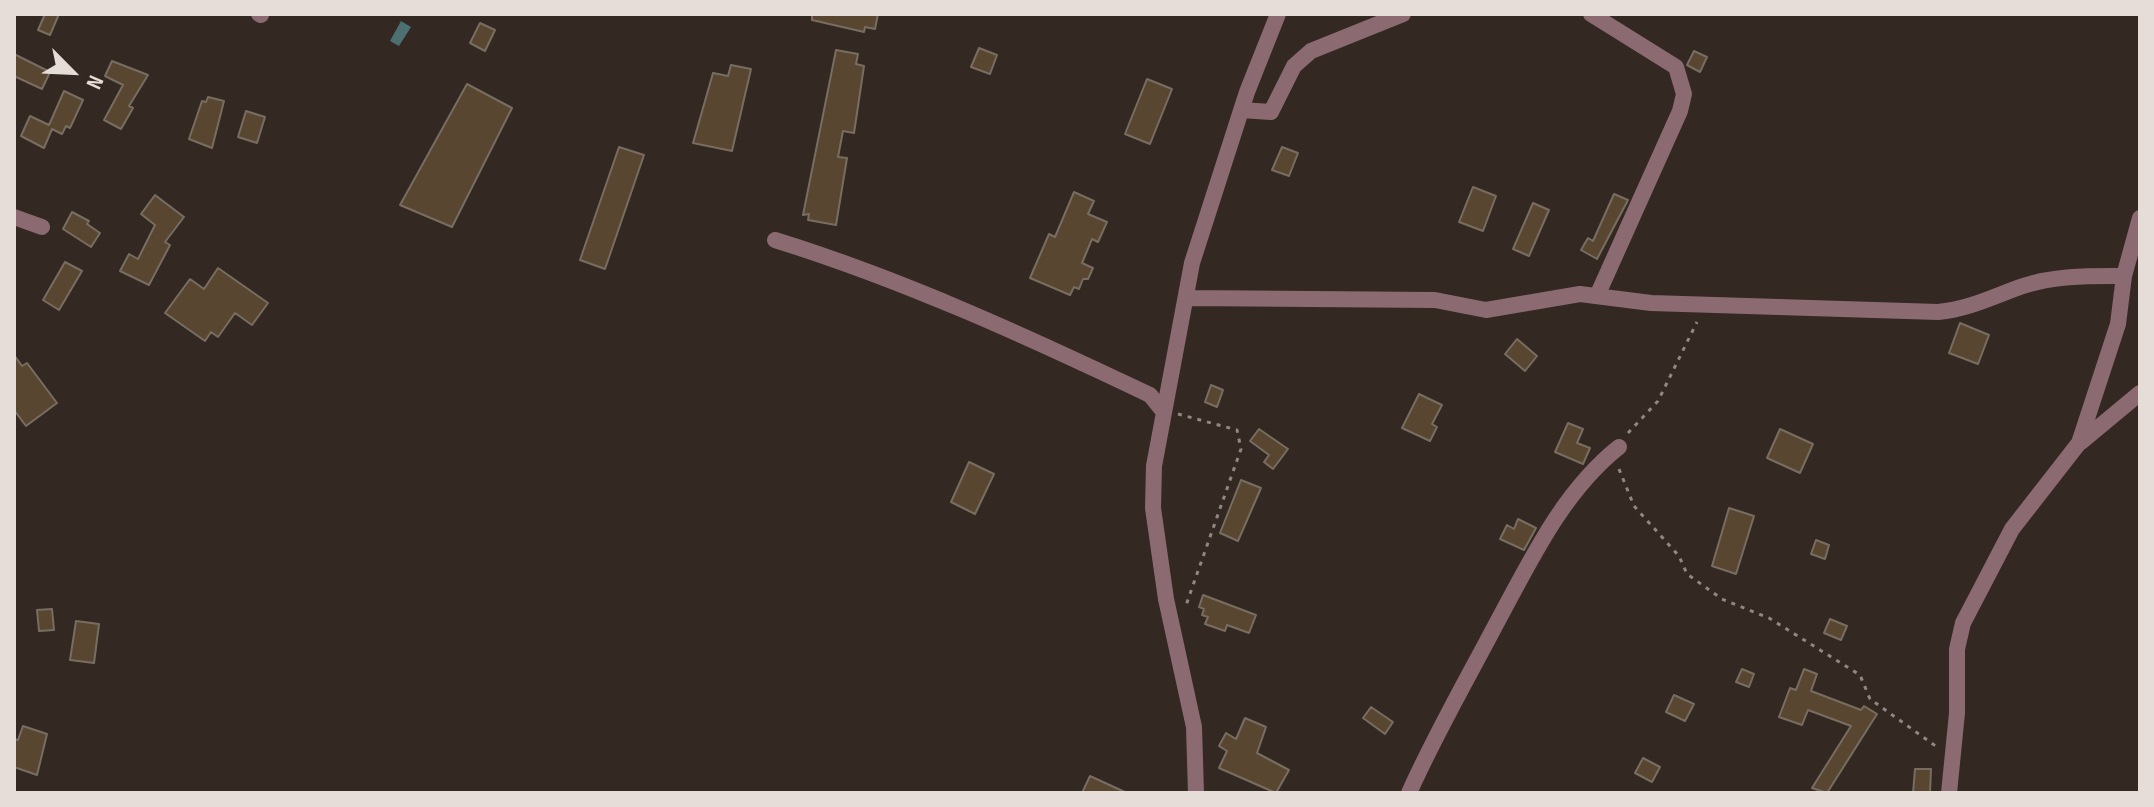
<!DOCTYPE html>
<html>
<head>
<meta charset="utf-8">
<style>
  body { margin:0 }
  #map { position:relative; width:2154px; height:807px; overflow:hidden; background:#342822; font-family:"Sofia Sans Condensed",sans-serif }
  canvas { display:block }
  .frame { position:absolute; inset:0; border:16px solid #e6ddd9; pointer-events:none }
  .north { position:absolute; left:32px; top:32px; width:80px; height:80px; -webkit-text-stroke:6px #342822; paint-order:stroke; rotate:114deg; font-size:22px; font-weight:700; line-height:32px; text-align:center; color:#e6ddd9 }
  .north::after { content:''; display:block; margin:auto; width:28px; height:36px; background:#e6ddd9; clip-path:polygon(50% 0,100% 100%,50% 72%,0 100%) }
</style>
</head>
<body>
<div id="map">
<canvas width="2154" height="807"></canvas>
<div class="frame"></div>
<div class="north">N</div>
</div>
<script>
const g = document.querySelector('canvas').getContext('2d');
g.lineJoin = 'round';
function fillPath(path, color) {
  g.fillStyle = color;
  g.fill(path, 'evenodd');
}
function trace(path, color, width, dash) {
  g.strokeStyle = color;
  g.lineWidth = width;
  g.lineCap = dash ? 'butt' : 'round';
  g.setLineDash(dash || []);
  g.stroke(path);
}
fillPath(new Path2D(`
  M401,21l10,6 -12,19 -9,-5z`), '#4c6f72');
const building = new Path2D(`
  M45,14h14l-9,21 -12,-5z
  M812,14h66l-3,15 -10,-2 -1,5 -52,-12z
  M480,23l15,7 -10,21 -15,-8z
  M979,48l18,7 -7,19 -19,-7z
  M836,50l22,4 -2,10 8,2 -10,67 -11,-2 -5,26 9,1 -11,67 -28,-5 1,-6 -6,1z
  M1694,51l13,6 -7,15 -13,-7z
  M14,54l36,18 -8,17 -28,-13z
  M112,61l36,14 -19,31 4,2 -12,21 -17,-9 19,-35 -18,-9z
  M731,65l20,4 -19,82 -39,-8 20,-70 15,3z
  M1147,79l25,10 -22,55 -25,-10z
  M467,84l45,24 -60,119 -52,-22z
  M64,91l19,9 -13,28 -4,-2 -4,8 -10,-5 -8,19 -23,-12 9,-20 19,9z
  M208,97l16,4 -12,47 -23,-9 13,-38 4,1z
  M246,111l19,6 -8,26 -19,-6z
  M619,147l25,8 -39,114 -25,-9z
  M1282,147l16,6 -9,23 -17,-6z
  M1473,187l23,9 -13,35 -24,-9z
  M1074,192l20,9 -6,13 19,8 -9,20 -6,-3 -10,24 11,5 -5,11h-5l-4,10 -5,-2 -4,8 -40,-17 19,-44 6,3z
  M1614,194l14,6 -31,59 -16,-9 7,-12 5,3z
  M155,195l29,22 -19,25 5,3 -21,40 -29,-14 9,-17 9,5 17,-34 -14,-11z
  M1533,203l16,7 -20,46 -16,-7z
  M72,212l17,9 -2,3 13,9 -9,14 -28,-18z
  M65,262l17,9 -23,39 -16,-10z
  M218,268l50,35 -16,22 -17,-12 -17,24 -7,-5 -6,9 -40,-28 25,-34 14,10z
  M1960,323l29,12 -11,29 -29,-11z
  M1517,339l20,17 -12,15 -20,-17z
  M14,355l8,11 5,-3 30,40 -31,23 -12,-16z
  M1211,385l12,5 -6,17 -12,-5z
  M1419,394l23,11 -10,19 5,3 -7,14 -28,-13z
  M1568,423l15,6 -6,14 13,5 -7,16 -28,-12z
  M1259,429l29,20 -15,20 -9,-7 5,-7 -19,-14z
  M1780,429l33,15 -13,29 -33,-15z
  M969,462l25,12 -19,40 -24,-12z
  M1241,480l20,8 -23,53 -18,-8z
  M1729,508l25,8 -18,58 -24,-8z
  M1518,519l18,9 -12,22 -24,-11 7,-14 7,4z
  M1816,540l13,5 -4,14 -14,-5z
  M1203,595l53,20 -7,18 -22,-8 -2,6 -20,-7 3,-7 -6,-2 2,-6 -5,-2z
  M52,609l2,21 -15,1 -2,-21z
  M1830,619l17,7 -6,14 -17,-7z
  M76,621l23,3 -5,39 -24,-3z
  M1742,669l12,5 -5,13 -13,-5z
  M1804,669l13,5 -6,17 50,19 3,-4 13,8 -50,79 -15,-5 39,-62 -43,-16 -6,15 -23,-8 11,-29 6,2z
  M1674,695l20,9 -9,17 -19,-9z
  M1371,707l22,15 -8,12 -22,-16z
  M1245,718l21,9 -9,26 32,17 -13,23 -57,-25 8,-17 -8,-5 7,-13 10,6z
  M23,726l24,8 -10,41 -23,-8v-28l4,1z
  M1643,758l17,9 -8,15 -17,-9z
  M1915,769h16l-1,24h-17z
  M1090,776l37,17h-45z`);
fillPath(building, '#584631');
trace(building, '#776d61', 2);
trace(new Path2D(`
  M1178,414l59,16 4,19 -56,159
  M1628,433l30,-32 39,-79
  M1619,469l15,37 45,50 8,18 35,25 47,19 91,57 10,24 67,48`), '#928883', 3, [4, 6]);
trace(new Path2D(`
  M259,14l2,1
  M1591,14l85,53 8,27 -4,17 -83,185
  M1241,110l30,2 23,-46 17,-15 92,-37
  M14,217l28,10
  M775,240c129,40 253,97 375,155l13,16
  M1187,298l248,2 51,10 94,-16 71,9 287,9c32,-3 56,-16 85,-26 33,-11 67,-10 101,-10
  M2081,442l59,-49
  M1196,793l-2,-66 -28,-128 -13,-91 1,-42 38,-203 55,-171 31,-78
  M1409,793c25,-56 56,-110 85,-165 35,-64 67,-135 125,-181
  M1949,793l8,-80v-64l6,-26 49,-94 67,-86 39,-119 6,-48 16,-58`), '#8c6a72', 16);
</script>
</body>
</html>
